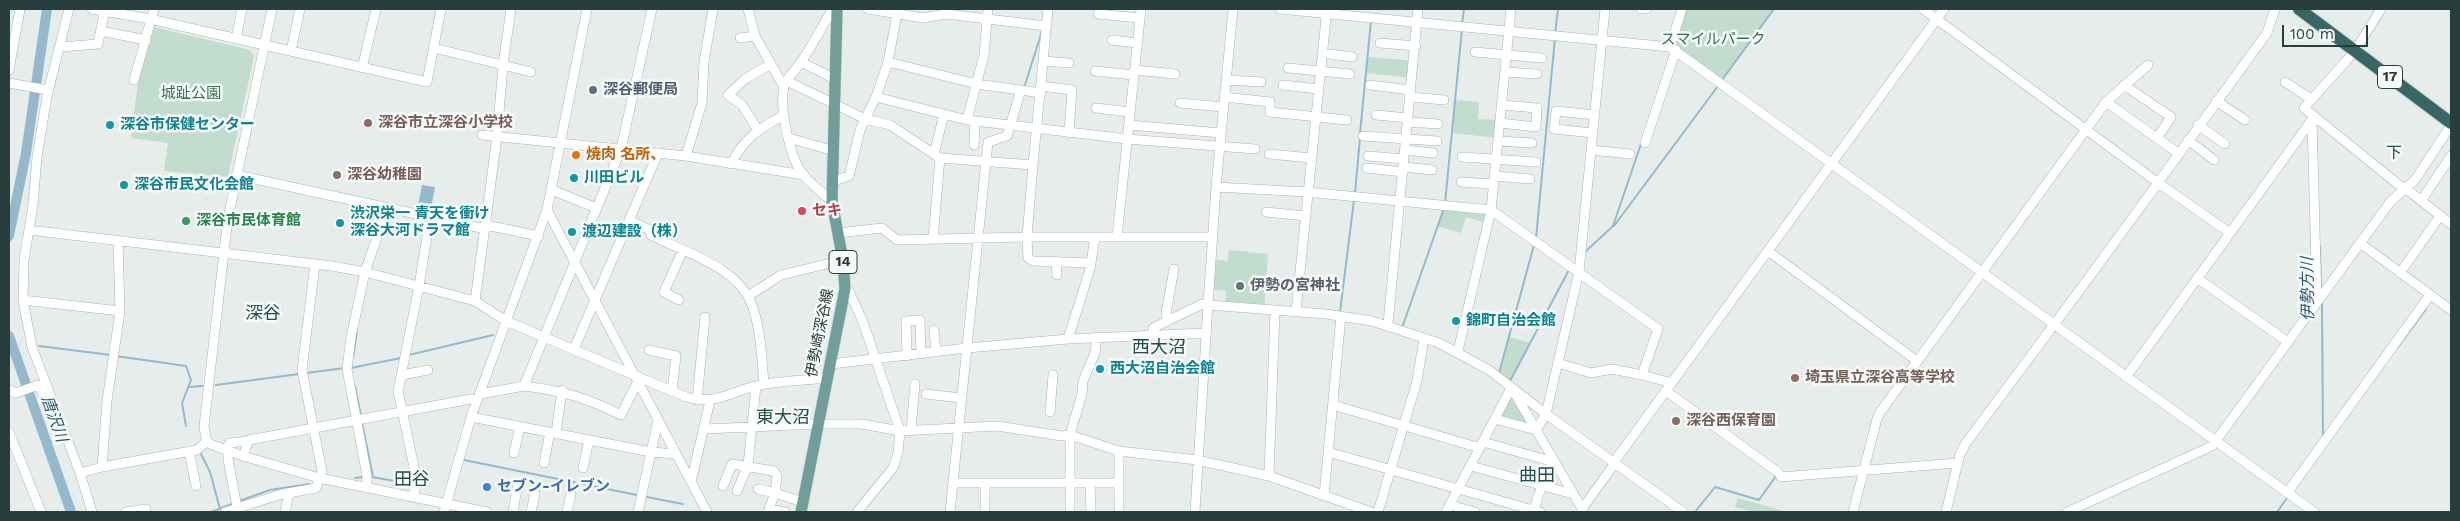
<!DOCTYPE html>
<html>
<head>
<meta charset="utf-8">
<style>
  body { margin:0 }
  #map { position:relative; width:2460px; height:521px; overflow:hidden; background:#e6edeb; font-family:"Work Sans",sans-serif }
  canvas { display:block }
  .frame { position:absolute; inset:0; border:10px solid #273e3c; pointer-events:none }
  .scale { position:absolute; left:2282px; top:25px; width:86px; height:22px; box-sizing:border-box; border:2px solid #273e3c; border-top:0; padding-left:6px; font-size:15px; line-height:18px; white-space:nowrap; color:#273e3c; -webkit-text-stroke:4px #f6faf9; paint-order:stroke }
</style>
</head>
<body>
<div id="map">
<canvas width="2460" height="521"></canvas>
<div class="frame"></div>
<div class="scale">100 m</div>
</div>
<script>
const g = document.querySelector('canvas').getContext('2d');
g.lineJoin = 'round';
function fillPath(path, color) {
  g.fillStyle = color;
  g.fill(path, 'evenodd');
}
function trace(path, color, width, dash) {
  g.strokeStyle = color;
  g.lineWidth = width;
  g.lineCap = dash ? 'butt' : 'round';
  g.setLineDash(dash || []);
  g.stroke(path);
}
function drawText(font, color, halo, rows, align = 'center') {
  g.font = font + ' "Work Sans","Noto Sans JP",sans-serif';
  g.lineWidth = 5;
  g.setLineDash([]);
  g.textBaseline = 'middle';
  g.strokeStyle = halo;
  g.fillStyle = color;
  for (const [text, x, y, turn = 0] of rows) {
    g.save();
    g.translate(x, y);
    g.rotate((+turn || 0) * Math.PI / 180);
    g.textAlign = isNaN(turn) ? turn : align;
    if (halo) g.strokeText(text, 0, 0);
    g.fillText(text, 0, 0);
    g.restore();
  }
}
fillPath(new Path2D(`
  M1682,9h92l-53,73 -51,-35z
  M154,27l96,23 4,6 -26,121 -64,-6 4,-28 -37,-5 7,-57z
  M1368,57l46,4 -2,17 -46,-5z
  M1455,100l24,2 -1,17 22,1 -2,18 -46,-5z
  M1445,205l46,5 -3,14 -22,-7 -5,16 -24,-7z
  M1229,250l39,4 -4,55 -39,-3 1,-15 -17,-2 2,-30 17,2z
  M1509,337l22,6 -23,42 -10,-8z
  M1511,388l25,42 -41,-11z
  M1738,498l49,14h-33l-19,-5z`), '#c2dcce');
fillPath(new Path2D(`
  M422,185l13,2 -4,21 -13,-2z`), '#95b9cc');
trace(new Path2D(`
  M1462,24l2,-15
  M1555,34l3,-25
  M1722,80l52,-71
  M1024,88l18,-57
  M1360,133l11,-112
  M1355,193l5,-55
  M1445,203l17,-174
  M1614,226l104,-140
  M1536,238l19,-200
  M2320,247l1,43
  M1585,252l28,-26 28,-82
  M2322,302l1,136
  M1340,312l14,-112
  M1402,328l42,-120
  M39,346l72,9
  M2398,347l28,-38
  M409,355l84,-20
  M116,356l70,10 5,14 -9,23 4,23
  M353,357l4,-25
  M351,368l50,-10
  M306,373l39,-5
  M1499,373l35,-128
  M1510,381l60,-113
  M216,385l83,-11
  M355,386l6,30
  M190,387l12,-1
  M362,423l11,54
  M200,452l10,20 10,37
  M464,460l173,35
  M372,477l40,7
  M355,478l8,-1
  M647,497l36,7
  M239,501l31,-11 39,-6
  M211,512l21,-8
  M1695,512l20,-25 44,13 17,-24
  M2277,512l10,-14`), '#95b9cc', 2);
trace(new Path2D(`
  M9,236l17,-83 21,-144
  M9,336l62,176`), '#95b9cc', 10);
const minor = new Path2D(`
  M69,9l-22,87 -10,61 -4,48 -9,55 -1,40 9,47 48,126 12,39
  M92,9l58,10 277,63 14,-73
  M272,9l-44,209 -24,208 2,13 4,5 33,12 76,22 168,34
  M748,9l7,27 29,51
  M868,9l55,9 23,-4 100,12
  M1048,9l-15,156 -6,72 1,21 5,3 58,2
  M1233,9l-17,178 -8,118 118,9 46,7 67,22 50,27 57,44 137,98
  M1280,9l390,38 644,465
  M1641,9h5
  M1923,9l234,173 73,51
  M2381,9l-26,42 -51,57 100,81
  M1098,14l42,4
  M101,31l45,9
  M740,38l15,-2
  M236,39l6,-30
  M1112,40l25,3
  M1380,43l36,3
  M61,47l37,-3 7,-35
  M1670,47l12,-38
  M434,48l97,24
  M291,51l9,-42
  M1475,52l67,6
  M1322,53l30,4
  M1043,61l26,2
  M801,62l34,17
  M888,62l89,22 64,9
  M362,68l14,-59
  M1288,68l62,6
  M9,70l11,-61
  M1135,70l40,4
  M1095,71l39,4
  M1505,72l32,2
  M134,80l20,-71
  M1226,80l35,2
  M787,81l78,38 25,6 50,33 93,7
  M2285,82l26,17
  M9,83l39,7
  M1283,85l35,4
  M1370,85l41,5
  M2124,85l47,32 -14,21
  M1041,86l31,4 -3,43
  M876,97l91,23 160,19 128,10
  M1224,97l46,5v10l77,8
  M1411,97l33,3
  M2216,101l29,19
  M2106,102l72,51
  M1180,103l43,4
  M1096,108l34,4
  M1376,115l32,3
  M967,120l17,-65 4,-46
  M2312,120l5,182
  M1408,122l30,2
  M1500,123l36,4 1,-19 -35,-3
  M1129,125l92,8
  M2198,125l27,19
  M758,130l-16,-25 -14,-10 17,-16 26,-15
  M1593,133l-39,-4 2,-18 39,4
  M482,135l204,21 118,19
  M1363,136l74,5
  M789,138l45,13
  M2188,140l26,20
  M1498,141l34,2
  M1645,143l31,-93
  M974,145l1,-24
  M1405,150l28,3
  M1591,150l39,4
  M934,154l10,-40
  M1269,154l42,4
  M686,156l16,-53 2,-41 9,-53
  M1368,156l36,3
  M1462,157l74,5
  M731,164c14,-27 28,-35 53,-49
  M1404,167l28,3
  M1367,168l36,4
  M236,175l250,54
  M1495,176l35,3
  M833,181l16,-5 11,-46 16,-33 12,-35 9,-48
  M1461,182l33,2
  M1216,187l91,5 184,18 167,119 -16,46 30,8
  M2405,188l46,36
  M552,190l44,18
  M2421,201l30,-45
  M832,202c-9,-9 -20,-17 -28,-26 -14,-17 -25,-68 -20,-89 2,-9 12,-17 17,-25 12,-17 21,-36 32,-53
  M547,210l160,302
  M1266,212l39,4
  M629,220l21,10 1,5c36,19 91,32 103,76 7,23 8,49 10,73
  M486,225l53,11
  M29,230l303,36 33,6 110,29 31,20 180,76c34,9 47,-8 79,-13 20,-3 41,-4 62,-6
  M838,233l44,-5 15,12 130,-3h186
  M1117,237l24,-228
  M933,239l7,-81
  M2360,243l91,67
  M1768,251l149,110
  M1056,261l1,14
  M2400,273l40,-57
  M2197,278l91,64
  M845,289l4,2 14,31 37,109 -2,22 -5,15 -36,44
  M748,296l33,-21 62,-15
  M23,300l97,11
  M679,300l-15,-8 19,-42
  M475,301l22,-164 6,-72 8,-56
  M1296,311l31,-302
  M1168,321l-2,-8 8,-44
  M1388,324l30,-315
  M934,330l2,22
  M1153,335v-7l49,-24 6,1 -13,207
  M1068,339l22,-70 5,-32
  M574,349l84,-196
  M649,350l27,6 -4,35
  M1458,351l33,-141 20,-201
  M907,356l-1,-35 14,-1 1,34
  M1558,363l33,10 21,-4 30,6
  M831,364l136,-16 101,-9 137,-6
  M402,375l26,-5
  M2126,377l188,-260
  M524,386c39,5 61,11 97,29l17,-34
  M9,390l7,3 22,-8 8,14
  M1666,391l113,82 2,4 176,-14
  M1514,392l70,120
  M480,394l44,-8 97,-237 31,-140
  M926,394l35,4
  M697,400l8,-83
  M1333,405l147,43
  M1050,412l3,-37
  M471,417l180,35 25,2
  M1495,419l41,11 10,-16 33,-142 26,-263
  M705,429l113,-5h44l38,7 97,-5 65,10 8,-1 49,16 78,9 72,16 102,36
  M911,430l4,-46
  M9,432l32,80
  M556,433l6,-43
  M1483,442l71,20
  M189,451l7,35
  M1328,452l212,60
  M514,453l6,-27
  M243,456l6,-16 222,-41 6,1
  M1614,462l330,-453
  M544,463l6,-31
  M1471,466l102,28
  M102,467l5,-66 13,-90 -2,-70
  M583,468l6,-28
  M80,473l22,-6 95,-17 10,-9
  M1269,476l6,-166
  M691,482l19,-81
  M953,483h32
  M1090,484l1,28
  M723,486l9,-22 42,7 3,5 -2,17 28,9
  M367,488v-12l-20,-107 4,-32 14,-65 22,-64
  M758,489l17,4 -7,19
  M737,491l11,-26 8,-79
  M2287,493l143,-198
  M1324,496l17,-180
  M413,497l4,-16 -19,-90 21,-105 11,-68
  M1450,505l25,7
  M237,507l-9,-48v-13l2,-3 17,-2
  M769,509l16,3
  M1582,509l33,-46
  M126,512l20,-3
  M225,512l57,-18 34,-6 6,-17 -20,-101 13,-106
  M285,512l4,-19
  M444,512l27,-95 76,-207 40,-201
  M513,512l4,-24
  M531,512l4,-19
  M567,512l4,-18
  M638,512l20,-92
  M950,512l38,-370 19,-6 14,-46
  M985,512v-29h134
  M1070,512v-77l12,-41 1,-13 12,-28 2,-16
  M1119,512v-61
  M1378,512l39,-131 7,-43
  M1446,512l65,-124
  M1533,512l9,-27
  M1853,512l24,-93 4,-8 225,-309 42,-37
  M1946,512l14,-58 6,-11 130,-175 171,-235 8,-24
  M2067,512l145,-66 179,-245 24,-21 36,-55`);
const major = new Path2D(`
  M801,512l44,-223 -2,-29 -11,-58 5,-193`);
const highway = new Path2D(`
  M2299,9l152,114`);
trace(minor, '#a9b5b3', 10);
trace(major, '#c3c9c8', 12);
trace(highway, '#c3c9c8', 14);
trace(minor, '#fff', 9);
trace(major, '#709e9a', 11);
trace(highway, '#366766', 12);
for (const [x, y, r, color] of [
  [593,90,5,"#5c6f8a"],
  [368,123,5,"#8d6e63"],
  [110,125,5,"#0f9aa8"],
  [576,155,5,"#e8710a"],
  [337,175,5,"#8d6e63"],
  [574,178,5,"#0f9aa8"],
  [124,185,5,"#0f9aa8"],
  [802,211,5,"#e0444e"],
  [186,221,5,"#2e9e5b"],
  [340,223,5,"#0f9aa8"],
  [572,232,5,"#0f9aa8"],
  [1240,286,5,"#6b7280"],
  [1456,321,5,"#0f9aa8"],
  [1100,369,5,"#0f9aa8"],
  [1795,378,5,"#8d6e63"],
  [1676,421,5,"#8d6e63"],
  [487,487,5,"#3f7fe0"]
]) {
  const dot = new Path2D();
  dot.arc(x, y, r, 0, 2 * Math.PI);
  g.fillStyle = color;
  g.fill(dot);
  trace(dot, '#f6faf9', 2);
}
for (const [x, y, w] of [
  [2390,77,25],
  [843,262,28]
]) {
  const box = new Path2D();
  box.roundRect(x - w / 2, y - 11.5, w, 23, 4);
  g.fillStyle = '#f6faf9';
  g.fill(box);
  trace(box, '#273e3c', 1);
}
drawText('bold 14px', '#273e3c', null, [
  ["17",2390,77],
  ["14",843,262]
]);
drawText('15px', '#357057', '#f6faf9', [
  ["スマイルパーク",1713,40],
  ["城趾公園",191,94]
]);
drawText('bold 15px', '#4e5e75', '#f6faf9', [
  ["深谷郵便局",603,90]
], 'left');
drawText('bold 15px', '#785e54', '#f6faf9', [
  ["深谷市立深谷小学校",378,123],
  ["深谷幼稚園",347,175],
  ["埼玉県立深谷高等学校",1805,378],
  ["深谷西保育園",1686,421]
], 'left');
drawText('bold 15px', '#0d838f', '#f6faf9', [
  ["深谷市保健センター",120,125],
  ["川田ビル",584,178],
  ["深谷市民文化会館",134,185],
  ["渋沢栄一 青天を衝け",350,214],
  ["深谷大河ドラマ館",350,231],
  ["渡辺建設（株）",582,232],
  ["錦町自治会館",1466,321],
  ["西大沼自治会館",1110,369]
], 'left');
drawText('bold 15px', '#c56008', '#f6faf9', [
  ["焼肉 名所、",586,155]
], 'left');
drawText('bold 15px', '#be3a42', '#f6faf9', [
  ["セキ",812,211]
], 'left');
drawText('bold 15px', '#27864d', '#f6faf9', [
  ["深谷市民体育館",196,221]
], 'left');
drawText('bold 15px', '#5b616d', '#f6faf9', [
  ["伊勢の宮神社",1250,286]
], 'left');
drawText('15px', '#273e3c', '#f6faf9', [
  ["伊勢崎深谷線",820,333,-79]
]);
drawText('bold 15px', '#366cbe', '#f6faf9', [
  ["セブン-イレブン",497,487]
], 'left');
drawText('16px', '#244e4b', '#f6faf9', [
  ["下",2394,153]
]);
drawText('italic 16px', '#275974', '#f6faf9', [
  ["伊勢方川",2308,289,-91],
  ["唐沢川",54,419,70]
]);
drawText('18px', '#244e4b', '#f6faf9', [
  ["深谷",263,314],
  ["西大沼",1159,348],
  ["東大沼",783,418],
  ["曲田",1537,476],
  ["田谷",412,480]
]);
</script>
</body>
</html>
